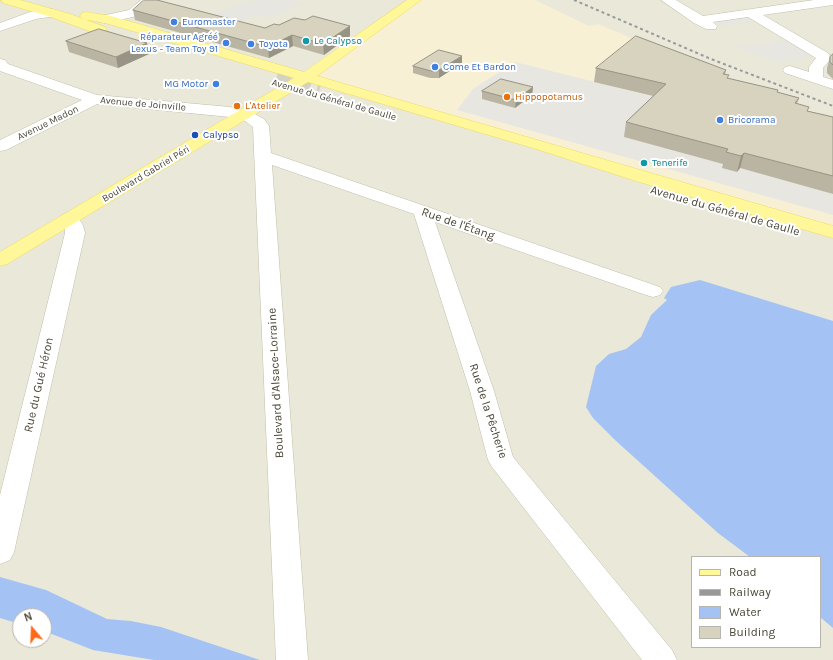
<!DOCTYPE html>
<html>
<head>
<meta charset="utf-8">
<style>
  body { margin:0 }
  #map { position:relative; width:833px; height:660px; overflow:hidden; background:#f6f4ea; font-family:Karla,sans-serif }
  canvas { display:block }
  .legend { position:absolute; left:691px; top:556px; width:130px; height:92px; box-sizing:border-box; background:#fff; border:1px solid #b7b5af; margin:0; padding:5px 7px; list-style:none; font-size:12px; color:#4a4737 }
  .legend li { display:flex; align-items:center; gap:8px; height:20px }
  .legend b { width:20px; border:1px solid #b7b5af }
  .north { position:absolute; left:12px; top:608px; width:40px; height:40px; box-sizing:border-box; background:#fff; border:1px solid #b7b5af; border-radius:50%; rotate:341deg; font-size:11px; font-weight:700; line-height:16px; text-align:center; color:#4a4737 }
  .north::after { content:''; display:block; margin:auto; width:14px; height:18px; background:#ff6917; clip-path:polygon(50% 0,100% 100%,50% 72%,0 100%) }
</style>
</head>
<body>
<div id="map">
<canvas width="833" height="660"></canvas>
<ul class="legend">
<li><b style="height:5px;background:#fff799"></b>Road</li>
<li><b style="height:5px;background:#999"></b>Railway</li>
<li><b style="height:11px;background:#a4c3f4"></b>Water</li>
<li><b style="height:11px;background:#d8d3be"></b>Building</li>
</ul>
<div class="north">N</div>
</div>
<script>
const g = document.querySelector('canvas').getContext('2d');
g.lineJoin = 'round';
function fillPath(path, color) {
  g.fillStyle = color;
  g.fill(path, 'evenodd');
}
function trace(path, color, width, dash) {
  g.strokeStyle = color;
  g.lineWidth = width;
  g.lineCap = dash ? 'butt' : 'round';
  g.setLineDash(dash || []);
  g.stroke(path);
}
function drawText(font, color, halo, rows, align = 'center') {
  g.font = font + ' Karla,sans-serif';
  g.lineWidth = 4;
  g.setLineDash([]);
  g.textBaseline = 'middle';
  g.strokeStyle = halo;
  g.fillStyle = color;
  for (const [text, x, y, turn = 0] of rows) {
    g.save();
    g.translate(x, y);
    g.rotate((+turn || 0) * Math.PI / 180);
    g.textAlign = isNaN(turn) ? turn : align;
    if (halo) g.strokeText(text, 0, 0);
    g.fillText(text, 0, 0);
    g.restore();
  }
}
fillPath(new Path2D(`
  M0,0h833v660h-833zM692,557h128v90h-128zM20,616h24v24h-24z`), '#eae8d8');
fillPath(new Path2D(`
  M415,0h120l54,26 9,-2 133,56 102,39v113l-527,-155z`), '#f8f0d5');
fillPath(new Path2D(`
  M257,0h37l9,4 -32,14 -13,-4 -21,9 -25,-7 35,-15 4,1z
  M744,15l9,7 -32,4 -12,-6z
  M787,40l19,11 3,6 -31,5 -43,-15z
  M515,62l148,37 -39,38 101,27 12,8 3,-4 93,26v21l-376,-105 16,-21z`), '#e7e6e1');
fillPath(new Path2D(`
  M700,280l133,41v307l-13,-11v-60h-70l-32,-24 -103,-93 -22,-22 -7,-11 10,-41 13,-12 17,-5 15,-12 10,-22 16,-15 -3,-2 7,-11z
  M0,577l46,13 61,29 24,2 30,6 99,33h-106l-61,-10 -49,-19v-15h-24v8l-20,-6z`), '#a4c3f4');
trace(new Path2D(`
  M277,76l43,12`), '#d4d1c6', 14, [14, 7]);
const minor = new Path2D(`
  M141,0h13l-17,16 -31,7 -5,-1 -1,-3 1,-3 28,-6z
  M661,0h15l27,16 111,-16h19v5l-70,10 65,38 2,3 -1,5 -6,7v9l10,3v9l-48,-16 -2,-3 2,-3 5,-1 19,6v-5l7,-9 -68,-41 -35,5 4,4 -1,3h-10l-12,-6z
  M52,9l4,1 2,3 -2,3 -20,3 -36,12v-8l30,-11z
  M0,59l5,1 3,4 89,31 133,12 23,6 11,6 5,7 2,27 389,134 3,4 -3,4 -7,2 -7,-2 -211,-73 59,169 19,66 159,193 5,10h-35l-150,-193 -4,-7 -18,-69 -56,-177 -142,-49 36,495h-32l-23,-533 -8,-6 -15,-4 -133,-13 -91,46 -6,1v-11l82,-40 -82,-29z
  M68,214c11,3 15,8 17,19l-71,319 -4,8 -10,4v-69l65,-262v-6l-6,-7 2,-4z`);
const major = new Path2D(`
  M1,0h19l50,14 35,13 2,3 -2,3h-10l-47,-17 -45,-13z
  M407,0h14l-104,76 516,150v12l-197,-57 -103,-33 -225,-66 -301,182 -7,2v-14l294,-174 -189,-55 -23,-4 -2,-3 2,-3 4,-1 25,4 193,56z`);
trace(minor, '#c2bfac', 1);
trace(major, '#eadd63', 1);
fillPath(minor, '#fff');
fillPath(major, '#fff799');
trace(new Path2D(`
  M574,0l137,59 122,47`), '#999', 2, [3, 3]);
fillPath(new Path2D(`
  M133,10l132,18 40,-8 45,6v10l-26,19 -31,-9 -24,12 -134,-38z
  M66,41l81,2 2,11 -31,14 -49,-16z
  M833,54v25l-6,-6v-5l3,-11z
  M462,56v7l-23,15h-9l-17,-5v-7z
  M596,68l130,2 -1,5 3,4 71,19 -2,6 11,7 25,6v77l-93,-26 -3,4 -15,-4 1,-4 -99,-27 2,-15 27,-26 -59,-14z
  M533,87l-1,8 -17,13 -33,-9v-8z`), '#bab5a3');
fillPath(new Path2D(`
  M350,26v10l-26,19 -1,-11z
  M292,35l1,11 -24,12 -1,-11z
  M147,43l2,11 -31,14 -2,-11z
  M462,56v7l-23,15v-8z
  M533,87l-1,8 -17,13 1,-8z
  M744,153l-4,15 -3,4 4,-16z`), '#979485');
const building = new Path2D(`
  M144,0h13l108,28 9,-4 5,1 15,-7 11,2 8,-4 37,10 -27,18 -31,-9 -24,12 -135,-37z
  M99,29l48,14 -31,14 -50,-16z
  M636,36l90,34 -3,4 6,1 -2,3 51,12 -1,2 22,6 -4,5 14,4 -2,4 26,6v59l-89,-23 -3,3 -15,-4 2,-3 -102,-27 40,-38 -70,-16z
  M439,50l23,6 -23,14 -8,1 -18,-5z
  M833,54v11l-3,-3v-5z
  M501,79l32,8 -17,13 -34,-9z`);
fillPath(building, '#d8d3be');
trace(building, '#979485', 1);
for (const [x, y, r, color] of [
  [174,22,4,"#3f7fe0"],
  [306,41,4,"#0f9aa8"],
  [226,43,4,"#3f7fe0"],
  [251,44,4,"#3f7fe0"],
  [435,67,4,"#3f7fe0"],
  [216,84,4,"#3f7fe0"],
  [507,97,4,"#e8710a"],
  [237,106,4,"#e8710a"],
  [720,120,4,"#3f7fe0"],
  [195,135,4,"#1a4fb4"],
  [644,163,4,"#0f9aa8"]
]) {
  const dot = new Path2D();
  dot.arc(x, y, r, 0, 2 * Math.PI);
  g.fillStyle = color;
  g.fill(dot);
  trace(dot, '#fff', 1.5);
}
drawText('10px', '#366cbe', '#fff', [
  ["Euromaster",182,22],
  ["Réparateur Agréé",218,37,"right"],
  ["Lexus - Team Toy 91",218,49,"right"],
  ["Toyota",259,44],
  ["Come Et Bardon",443,67],
  ["MG Motor",208,84,"right"],
  ["Bricorama",728,120]
], 'left');
drawText('10px', '#0d838f', '#fff', [
  ["Le Calypso",314,41],
  ["Tenerife",652,163]
], 'left');
drawText('10px', '#c56008', '#fff', [
  ["Hippopotamus",515,97],
  ["L'Atelier",245,106]
], 'left');
drawText('10px', '#4a4737', '#fff', [
  ["Avenue du Général de Gaulle",334,100,16],
  ["Avenue de Joinville",143,104,5],
  ["Avenue Madon",48,123,-26],
  ["Boulevard Gabriel Péri",146,174,-31]
]);
drawText('10px', '#164399', '#fff', [
  ["Calypso",203,135]
], 'left');
drawText('12px', '#4a4737', '#fff', [
  ["Avenue du Général de Gaulle",725,211,16],
  ["Rue de l'Étang",458,224,19],
  ["Boulevard d'Alsace-Lorraine",276,383,-93],
  ["Rue du Gué Héron",39,385,-77],
  ["Rue de la Pêcherie",488,411,72]
]);
</script>
</body>
</html>
